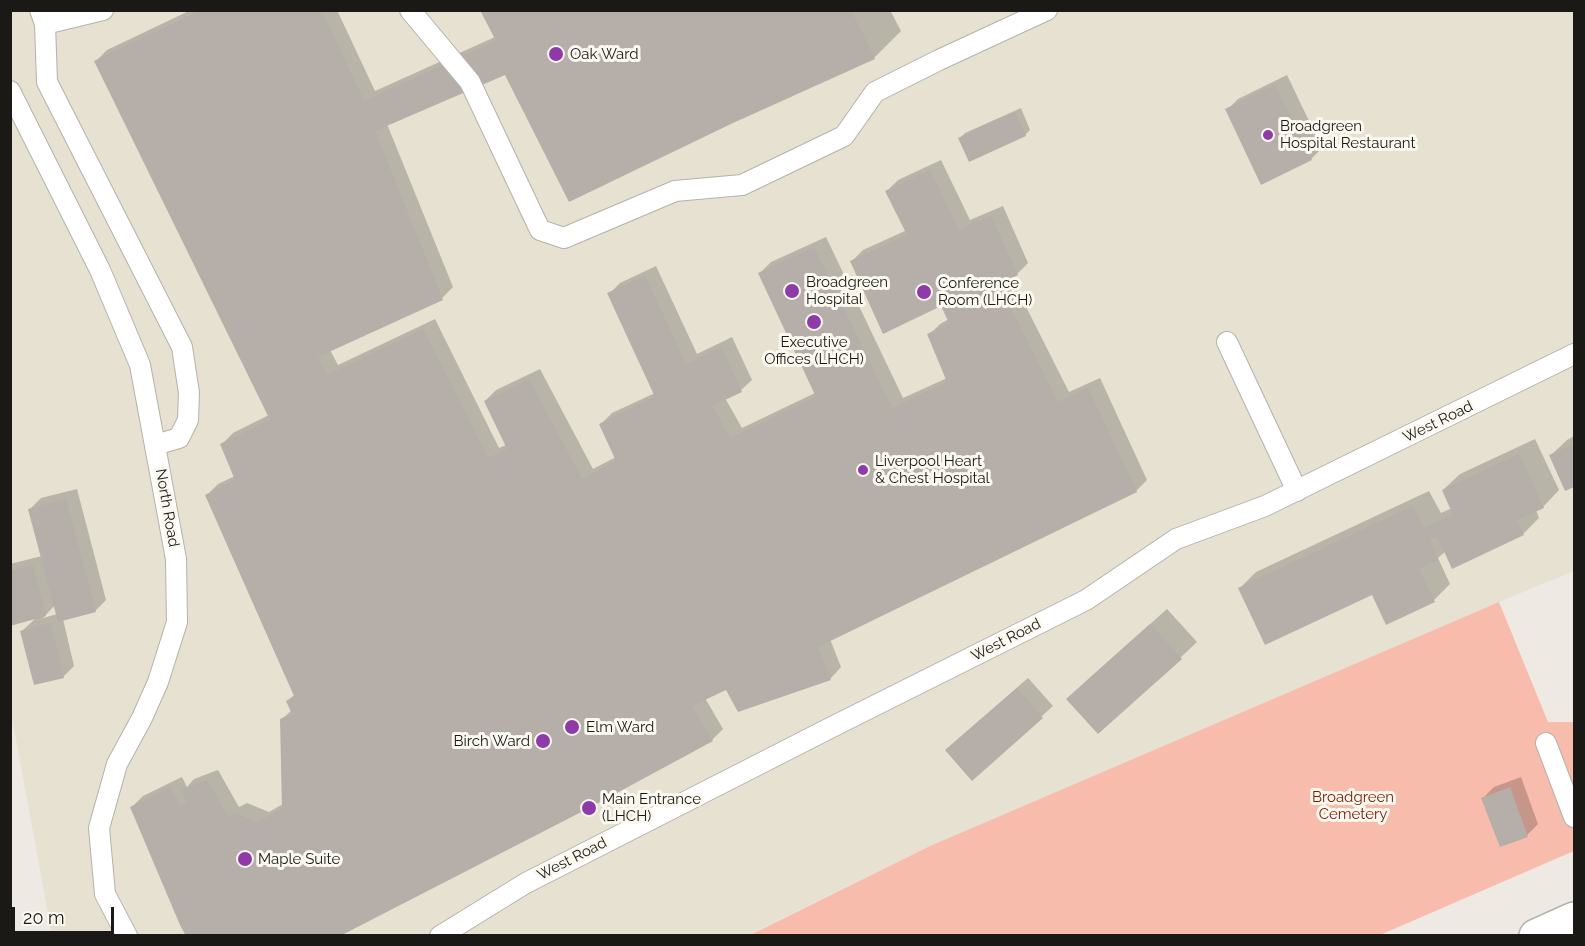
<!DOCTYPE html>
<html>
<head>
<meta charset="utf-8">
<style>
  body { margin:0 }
  #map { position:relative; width:1585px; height:946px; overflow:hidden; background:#eeeae3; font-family:Raleway,sans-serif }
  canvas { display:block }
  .frame { position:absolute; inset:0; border:12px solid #1a1916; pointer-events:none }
  .scale { position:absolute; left:12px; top:907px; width:102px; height:27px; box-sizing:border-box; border:3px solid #1a1916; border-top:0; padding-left:8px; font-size:18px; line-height:21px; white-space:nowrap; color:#1a1916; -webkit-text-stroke:4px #fbf8f0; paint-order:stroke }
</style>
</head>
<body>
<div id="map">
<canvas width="1585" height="946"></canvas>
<div class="frame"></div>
<div class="scale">20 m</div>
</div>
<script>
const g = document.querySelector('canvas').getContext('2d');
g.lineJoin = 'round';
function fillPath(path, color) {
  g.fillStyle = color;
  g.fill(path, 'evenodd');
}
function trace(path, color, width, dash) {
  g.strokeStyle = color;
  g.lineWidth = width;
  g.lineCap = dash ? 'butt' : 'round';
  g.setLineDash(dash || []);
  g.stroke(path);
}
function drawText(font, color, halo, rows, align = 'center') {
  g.font = font + ' Raleway,sans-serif';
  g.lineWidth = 6;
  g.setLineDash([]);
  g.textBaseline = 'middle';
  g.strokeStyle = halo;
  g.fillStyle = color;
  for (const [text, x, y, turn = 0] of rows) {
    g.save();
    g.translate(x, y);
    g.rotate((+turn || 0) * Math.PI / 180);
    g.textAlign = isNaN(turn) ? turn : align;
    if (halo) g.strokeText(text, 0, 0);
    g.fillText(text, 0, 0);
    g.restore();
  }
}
fillPath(new Path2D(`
  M10,11h1564v560l-75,31 -569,244 -182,89h-696l-42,-228z`), '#e7e1d2');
fillPath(new Path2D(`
  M1499,602l49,120h26v129l-194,84 -632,1 182,-90z`), '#f8bcad');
fillPath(new Path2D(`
  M191,10h146l38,81 120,-54 -13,-27h408l11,21 -27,27 -369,15 -118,51 66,163 -11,11 -112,52 8,15 97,-46 64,129 7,-3 -21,-44 11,-11 44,-21 53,100 23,-12 -15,-33 11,-11 43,-20 -46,-99 11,-11 36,-17 41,88 35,-17 20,43 -11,10 -16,8 17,30 73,-35 -55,-120 11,-11 55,-25 77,161 44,-20 -18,-43 11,-11 9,-5 -7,-15 -90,-43 11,-11 44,-20 -20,-39 11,-11 43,-20 29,60 33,-14 25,57 -11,11 -6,3 58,115 31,-14 47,102 -11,11 -306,148 11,28 -10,11 -92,32 -12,-22 -22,10 18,31 -11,11 -124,67 -252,129 -204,-129 11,-11 39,-19 5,10 7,-8 24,-9 21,37 8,-4 22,9 14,-8 -2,-84 11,-10 -4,-9 7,-7 -88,-199 11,-11 17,-8 -13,-32 11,-11 36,-18 -173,-354 11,-11z
  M1287,75l35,73 -11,11 -84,-49 11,-11z
  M1021,108l9,22 -5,5 -65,3 5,-5z
  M1574,436v50l-8,3 -16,-33 17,-16z
  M1535,439l24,51 -16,17 -7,3 3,8 -16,16 -77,17 -8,7 12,26 -16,16 -61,-7 -133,-5 16,-16 173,-81 12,22 11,-5 -9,-18 17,-16z
  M77,489l29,111 -11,11 -32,8 11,47 -11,11 -41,-46 14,-13 -26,6v-60l32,-8 -12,-47 11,-11zM55,605l2,9 -14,4z
  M1167,609l30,33 -17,16 -96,25z
  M1028,678l25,28 -81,73 -14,-40z
  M1521,777l17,47 -11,11 -26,11 -18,-48 11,-11z`), '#0003');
fillPath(new Path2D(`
  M201,10h120l43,91 132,-60 -16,-31h371l24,49 -142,64 -164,79 -64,-127 -130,56 68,169 -125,57 9,18 96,-46 65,129 19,-9 -23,-48 45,-22 53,100 34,-18 -17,-37 56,-27 -48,-104 38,-17 41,88 35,-17 21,45 -30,14 18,32 86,-41 -58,-124 56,-26 78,161 55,-26 -20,-48 22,-11 -8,-17 -58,28 -33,-73 57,-26 -22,-44 45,-21 29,60 32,-14 27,59 -19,10 59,117 30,-14 49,104 -319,155 13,33 -93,32 -12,-22 -34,16 21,35 -124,67 -249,128h-154l-6,-11 -50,-118 41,-20 9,19 7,-3 -5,-13 25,-10 21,37 7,-4 22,9 25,-13 -2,-90 12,-5 -6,-13 8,-5 -89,-201 30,-15 -15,-36 50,-24 -176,-359z
  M1275,85l37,75 -51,25 -36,-76z
  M1015,112l11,24 -57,26 -11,-24z
  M1574,444v43l-9,4 -16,-36z
  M1519,454l25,54 -27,12 7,15 -72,34 -15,-33 -7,4 8,20 -19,9 16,33 -49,23 -14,-30 -107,50 -27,-57 175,-82 11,22 29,-13 -11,-25z
  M66,499l30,113 -38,10 -30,-113z
  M33,565l13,51 -36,10v-55z
  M51,623l13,55 -30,7 -14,-54z
  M1150,624l32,35 -84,75 -32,-35z
  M1017,688l26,30 -71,63 -27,-31z
  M1510,787l18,50 -28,10 -19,-49z`), '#b5aea9');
const lane = new Path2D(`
  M40,10l5,14 2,58 135,265 7,46 -1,27 -9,18 -24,7
  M410,10l60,72 70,148 24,8 111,-47 67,-6 102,-49 31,-44 64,-32 108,-50
  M45,24l58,-14
  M10,91l90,179 40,95 36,194 1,63 -19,60 -16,36 -25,46 -18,64 6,66 22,42
  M1227,342l70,149
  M1546,743l28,74
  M440,936l86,-53 308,-157 252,-126 90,-61 89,-33 309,-152`);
const secondary = new Path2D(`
  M1536,936l38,-17`);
trace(lane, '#b5b2ab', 22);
trace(secondary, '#b5b2ab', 36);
trace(lane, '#fff', 20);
trace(secondary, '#fff', 33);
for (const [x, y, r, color] of [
  [556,54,8,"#8e3aa9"],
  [1268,135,6,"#8e3aa9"],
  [792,291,8,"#8e3aa9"],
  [924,292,8,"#8e3aa9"],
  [814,322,8,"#8e3aa9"],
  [863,470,6,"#8e3aa9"],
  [572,727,8,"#8e3aa9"],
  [543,741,8,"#8e3aa9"],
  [589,808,8,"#8e3aa9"],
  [245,859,8,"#8e3aa9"]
]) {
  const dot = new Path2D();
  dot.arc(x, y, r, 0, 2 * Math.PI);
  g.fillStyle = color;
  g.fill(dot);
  trace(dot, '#fbf8f0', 2);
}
drawText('15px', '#1a1916', '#fbf8f0', [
  ["Oak Ward",570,54],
  ["Broadgreen",1280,126],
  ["Hospital Restaurant",1280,143],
  ["Broadgreen",806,282],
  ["Hospital",806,299],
  ["Conference",938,283],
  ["Room (LHCH)",938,300],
  ["Executive",814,342,"center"],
  ["Offices (LHCH)",814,359,"center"],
  ["Liverpool Heart",875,461],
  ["& Chest Hospital",875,478],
  ["Elm Ward",586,727],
  ["Birch Ward",530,741,"right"],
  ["Main Entrance",602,799],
  ["(LHCH)",602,816],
  ["Maple Suite",258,859]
], 'left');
drawText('15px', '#1a1916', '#fbf8f0', [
  ["West Road",1438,422,-26],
  ["North Road",167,508,80],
  ["West Road",1006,640,-27],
  ["West Road",572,859,-27]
]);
drawText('15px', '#7a1a01', '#fbf8f0', [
  ["Broadgreen",1353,797],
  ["Cemetery",1353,814]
]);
</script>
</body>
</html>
